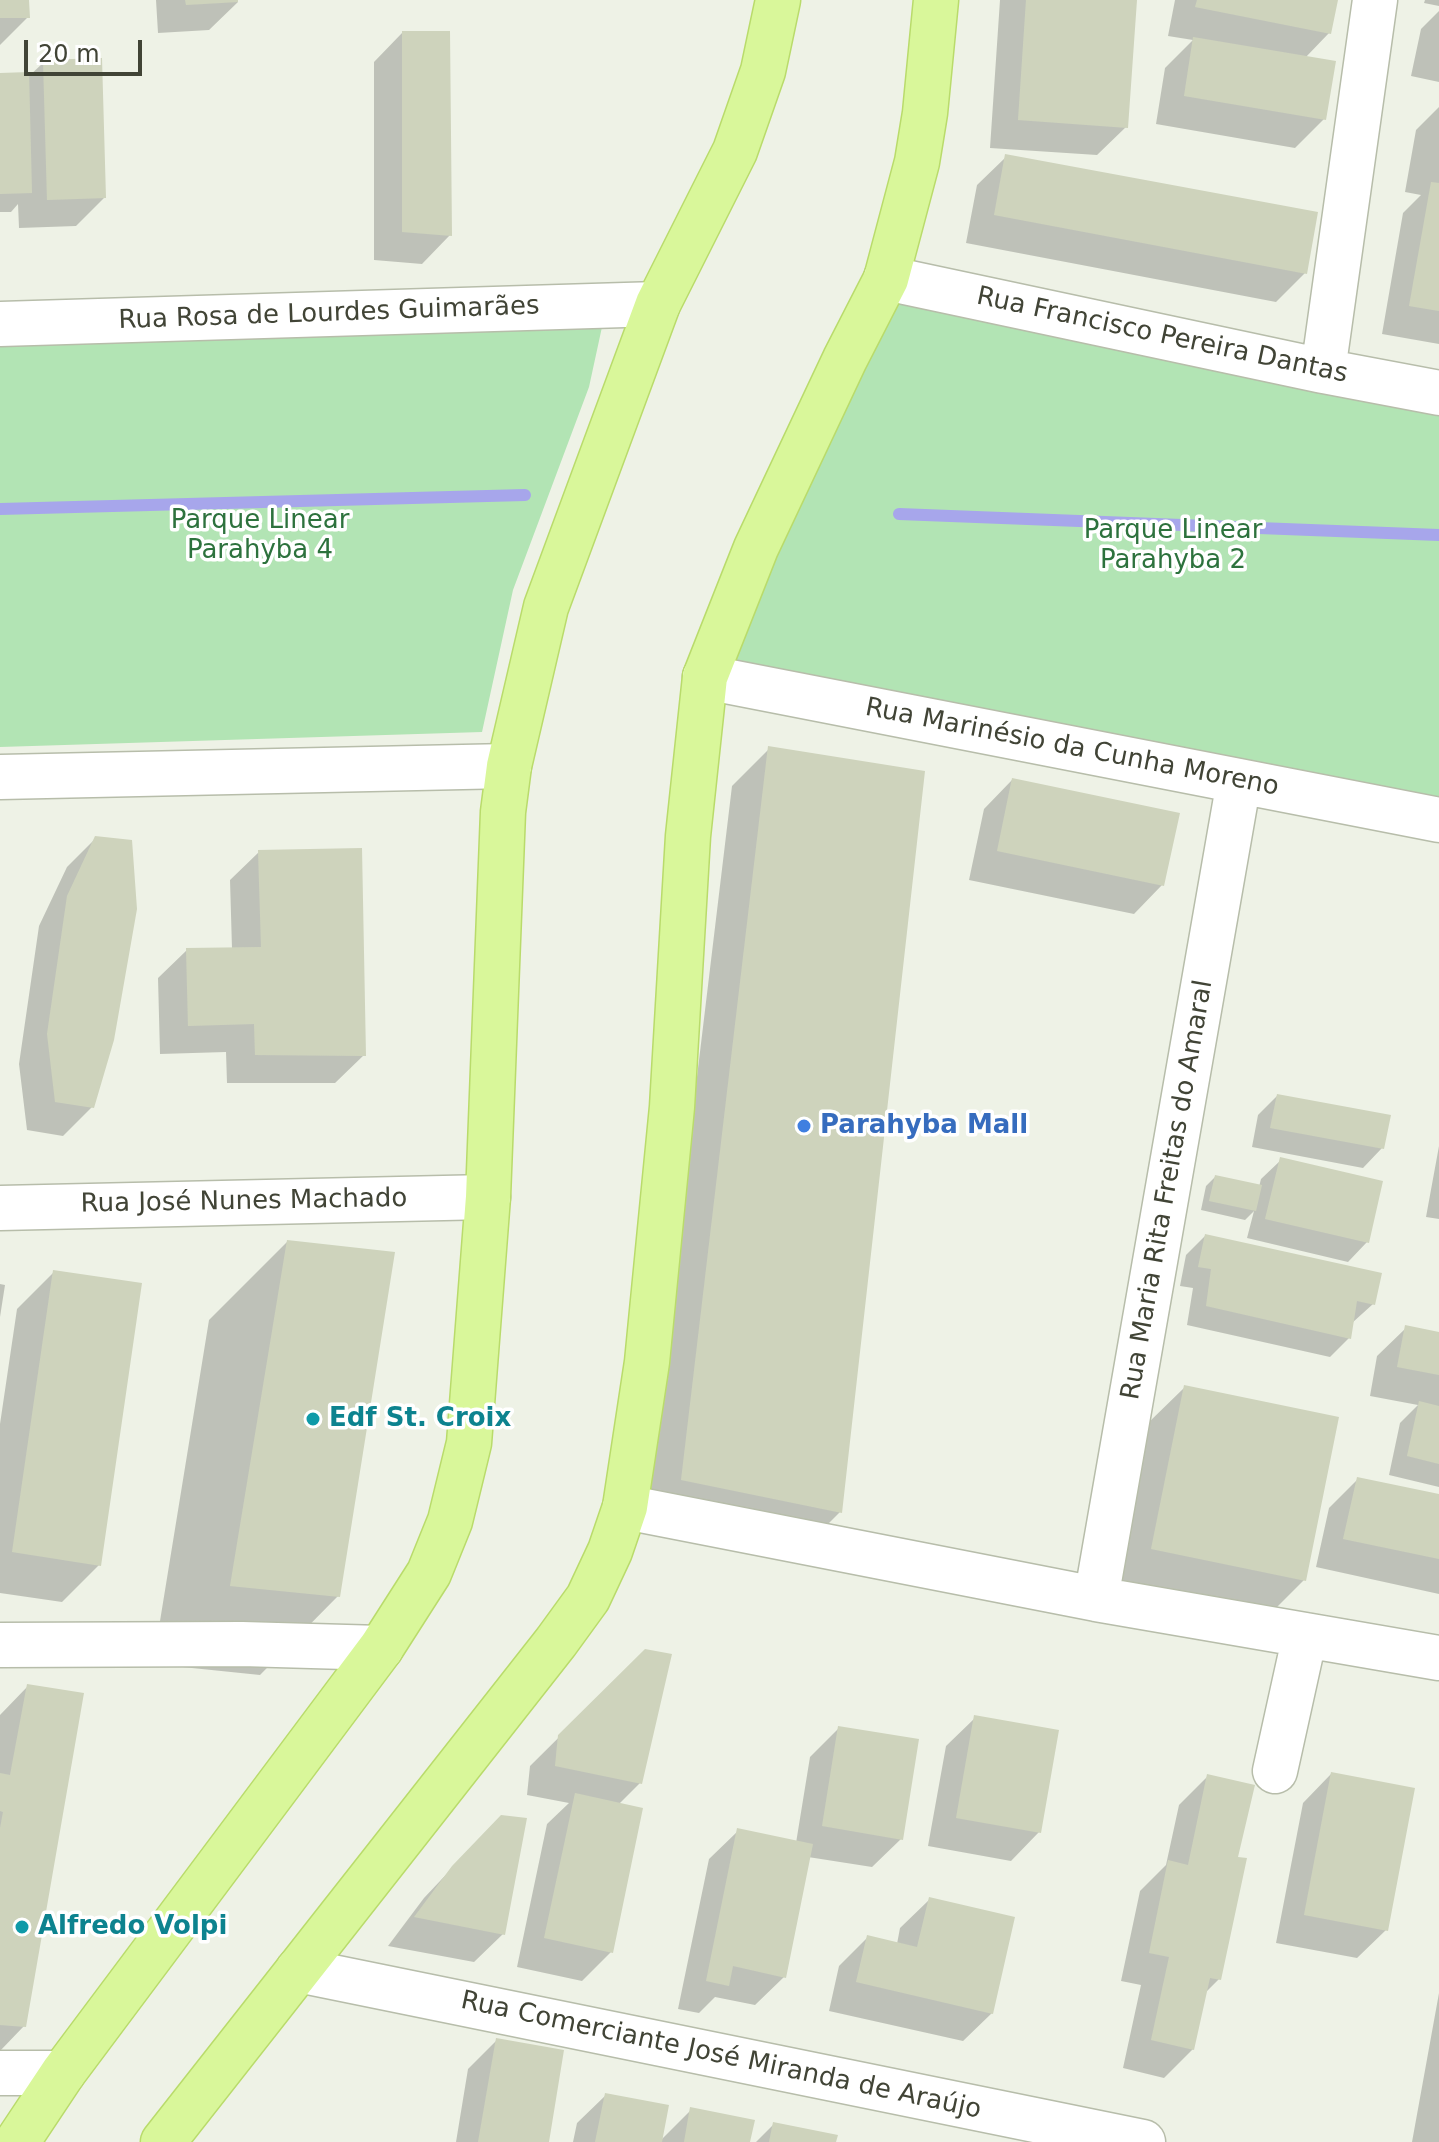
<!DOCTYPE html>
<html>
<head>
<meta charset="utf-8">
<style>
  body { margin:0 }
  #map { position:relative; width:1439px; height:2142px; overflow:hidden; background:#eef2e6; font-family:"DejaVu Sans",sans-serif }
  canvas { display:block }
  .scale { position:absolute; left:24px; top:40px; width:118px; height:36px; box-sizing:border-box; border:4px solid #414436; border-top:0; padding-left:10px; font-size:24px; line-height:28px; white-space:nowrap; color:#414436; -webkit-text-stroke:6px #fff; paint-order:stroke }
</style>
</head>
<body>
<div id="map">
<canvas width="1439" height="2142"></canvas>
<div class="scale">20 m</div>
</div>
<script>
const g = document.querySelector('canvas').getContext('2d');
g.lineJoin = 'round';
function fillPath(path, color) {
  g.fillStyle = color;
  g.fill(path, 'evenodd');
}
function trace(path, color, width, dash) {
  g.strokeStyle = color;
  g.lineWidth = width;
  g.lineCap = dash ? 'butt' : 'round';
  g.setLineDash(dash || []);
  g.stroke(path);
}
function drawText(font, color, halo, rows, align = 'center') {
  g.font = font + ' "DejaVu Sans",sans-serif';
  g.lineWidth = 7;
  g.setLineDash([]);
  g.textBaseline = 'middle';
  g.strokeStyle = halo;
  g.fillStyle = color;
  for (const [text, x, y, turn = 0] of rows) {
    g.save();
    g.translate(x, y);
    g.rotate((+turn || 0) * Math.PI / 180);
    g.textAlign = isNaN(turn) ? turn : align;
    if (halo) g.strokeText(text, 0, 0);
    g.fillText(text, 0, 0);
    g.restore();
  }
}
fillPath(new Path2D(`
  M886,279l553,106v425l-728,-141z
  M602,327l-13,60 -76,203 -31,142 -482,15v-409z`), '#b2e4b4');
fillPath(new Path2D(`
  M0,0h27l1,17 -28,28z
  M156,0h82v2l-29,28 -51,3z
  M1000,0h135l-9,127 -29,28 -107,-7z
  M1175,0h161l-7,33 -24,25 19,61 -29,29 -139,-24 9,-56 28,-28 -25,-4z
  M1425,0h14v6l-15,-3z
  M1439,11v71l-28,-6 10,-47z
  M402,33l48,202 -28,29 -48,-4v-198z
  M44,62l60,136 -28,28 -57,2 -1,-24 -7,8h-11v-137l27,3z
  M1439,107v237l-57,-10 21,-121 18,-18 -16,-3 11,-62z
  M1006,157l299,116 -29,29 -310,-59 11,-58z
  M769,749l71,763 -37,37 -159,-32 88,-731z
  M1012,780l150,105 -28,29 -165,-34 15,-71z
  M96,838l-4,269 -29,29 -36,-6 -8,-66 20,-138 28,-59z
  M259,852l105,203 -29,28h-108l-1,-31 -66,2 -2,-76 29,-28 45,-1 -2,-69z
  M1277,1096l105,52 -19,20 -111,-21 6,-32z
  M1439,1146v73l-13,-2z
  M1281,1160l86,82 -19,20 -101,-24 7,-27 -9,9 -44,-10 5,-24 9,-9 44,10 2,-8z
  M1205,1236l168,68 -21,19 -3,15 -19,19 -143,-32 6,-37 -13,-2 6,-31z
  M287,1242l51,354 -78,79 -107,-11 56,-344z
  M54,1272l45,293 -37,37 -62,-9v-169l17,-115z
  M0,1284l5,1 -5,32z
  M1406,1328l33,6v153l-50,-12 11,-52 18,-18 -48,-9 7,-40z
  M1185,1387l119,193 -37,37 -152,-31 32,-162z
  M1358,1479l81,17v98l-123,-27 13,-59z
  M645,1652l-5,131 -22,22 -7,147 -29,29 -65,-14 30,-143 22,-21 -42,-8 3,-29z
  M28,1686l-4,340 -24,25v-336z
  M975,1718l64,114 -28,29 -83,-15 18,-100z
  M839,1728l62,111 -29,28 -64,-10 -24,120 -29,28 -40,-8 -16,16 -21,-4 31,-150 29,-28 58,12 14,-86z
  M1331,1774l55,156 -29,28 -81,-15 27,-140z
  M1208,1776l28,82 -17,121 -14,14 -12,56 -29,29 -41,-10 18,-83 -20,-4 19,-90 26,-26 13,-60z
  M473,1846l30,88 -29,28 -86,-16 36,-48z
  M929,1900l63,113 -29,28 -134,-30 10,-45 29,-29 29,7 3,-16z
  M1439,1993v149h-27z
  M497,2040l50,102h-91l12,-73z
  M606,2095l54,46 31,-31 57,32h-175l4,-19z
  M774,2124l60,18h-78z`), '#0003');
trace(new Path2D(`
  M0,509l525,-14
  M899,514l540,21`), '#a7a6eb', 12);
fillPath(new Path2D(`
  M0,0h29l1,18h-30z
  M185,0h53v2l-52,3z
  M1026,0h111l-9,128 -110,-8z
  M1197,0h141l-7,34 -136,-27z
  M402,31h48l2,205 -50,-4z
  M1193,37l143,24 -10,59 -142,-24z
  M102,58l4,140 -59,2 -4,-140z
  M29,72l3,121 -32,1v-121z
  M1005,154l313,58 -11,62 -313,-59z
  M1431,182l8,1v128l-30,-5z
  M768,746l157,25 -83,742 -161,-33z
  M1012,778l168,35 -16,73 -167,-35z
  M95,836l37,4 5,69 -23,131 -20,68 -39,-6 -8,-68 20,-138z
  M362,848l4,208 -111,-1 -1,-31 -66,2 -2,-78 75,-1 -3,-97z
  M1277,1094l114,21 -7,34 -114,-21z
  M1280,1157l103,24 -14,62 -104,-24z
  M1215,1175l47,10 -6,26 -47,-10z
  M1205,1234l177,39 -7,32 -18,-4 -6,38 -145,-33 5,-37 -13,-2z
  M287,1240l108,12 -55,345 -110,-11z
  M53,1270l89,13 -41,283 -89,-14z
  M1405,1325l34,7v43l-42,-8z
  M1184,1385l155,32 -33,164 -155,-32z
  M1419,1401l20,5v58l-32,-8z
  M1357,1477l82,17v65l-96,-20z
  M645,1649l27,5 -30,130 -87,-18 3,-31z
  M27,1684l57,9 -58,334 -26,-2v-197l3,-16 -3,-1v-38l10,2z
  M974,1715l85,15 -18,103 -85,-15z
  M838,1726l81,13 -16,101 -81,-14z
  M1331,1772l84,16 -27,143 -84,-16z
  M1207,1774l48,11 -17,72 9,1 -26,122 -11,-2 -16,72 -43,-10 18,-83 -20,-4 19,-93 20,5z
  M575,1793l68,15 -30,145 -69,-15z
  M501,1815l26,3 -22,117 -91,-18 38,-51z
  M737,1828l76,16 -27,134 -53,-12 -4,20 -23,-5z
  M929,1897l86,20 -22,97 -137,-32 11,-47 50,12z
  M496,2038l68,12 -15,92h-71z
  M605,2093l64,12 -7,37h-67z
  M690,2107l65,13 -5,22h-66z
  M773,2122l65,13 -2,7h-67z`), '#ced3bc');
const minor = new Path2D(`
  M886,278l437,93 116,22
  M0,324l658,-20
  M1323,371l52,-371
  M705,677l734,143
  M0,777l509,-11
  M0,1208l488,-11
  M625,1507l471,92 343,59
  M1096,1599l143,-818
  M0,1645l242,-1 139,4
  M1275,1771l30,-136
  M298,1970l845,172
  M0,2073h63`);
const major = new Path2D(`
  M17,2142l46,-69 318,-425 48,-75 21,-52 19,-78 19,-246 15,-385 6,-46 37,-159 112,-303 77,-153 28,-80 15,-71
  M163,2142l393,-500 32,-44 22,-47 15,-44 22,-145 25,-255 16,-271 17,-159 51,-129 89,-189 41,-80 31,-117 8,-49 11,-113`);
trace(minor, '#b7bdaa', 47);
trace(major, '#b9db6b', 47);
trace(minor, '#fff', 44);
trace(major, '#d9f79a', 44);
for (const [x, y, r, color] of [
  [804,1126,8,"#3f7fe0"],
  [313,1419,8,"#0f9aa8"],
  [22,1927,8,"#0f9aa8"]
]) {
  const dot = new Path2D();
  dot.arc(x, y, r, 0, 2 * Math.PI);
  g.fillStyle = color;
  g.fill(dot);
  trace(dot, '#fff', 3);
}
drawText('26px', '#414436', '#fff', [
  ["Rua Rosa de Lourdes Guimarães",329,314,-2],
  ["Rua Francisco Pereira Dantas",1162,336,12],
  ["Rua Marinésio da Cunha Moreno",1072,748,11],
  ["Rua Maria Rita Freitas do Amaral",1168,1190,-80],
  ["Rua José Nunes Machado",244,1202,-1],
  ["Rua Comerciante José Miranda de Araújo",721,2056,12]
]);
drawText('26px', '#2d723d', '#fff', [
  ["Parque Linear",260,521],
  ["Parahyba 4",260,551],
  ["Parque Linear",1173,531],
  ["Parahyba 2",1173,561]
]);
drawText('bold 26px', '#366cbe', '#fff', [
  ["Parahyba Mall",820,1126]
], 'left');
drawText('bold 26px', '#0d838f', '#fff', [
  ["Edf St. Croix",329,1419],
  ["Alfredo Volpi",38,1927]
], 'left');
</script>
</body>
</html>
